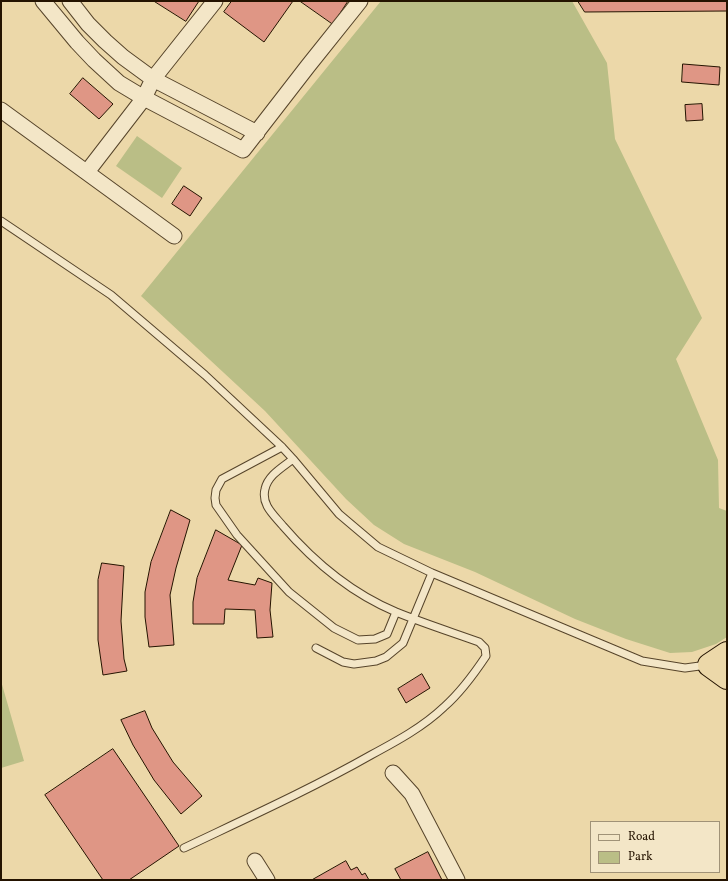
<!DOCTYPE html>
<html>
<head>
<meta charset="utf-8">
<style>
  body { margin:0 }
  #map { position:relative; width:728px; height:881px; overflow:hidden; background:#ecd8a9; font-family:Vollkorn,serif }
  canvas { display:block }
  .frame { position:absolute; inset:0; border:2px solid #241300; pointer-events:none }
  .legend { position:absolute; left:590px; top:821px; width:130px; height:52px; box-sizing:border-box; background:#f3e6c7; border:1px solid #a09277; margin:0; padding:5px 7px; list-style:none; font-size:12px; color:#241300 }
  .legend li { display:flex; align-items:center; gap:8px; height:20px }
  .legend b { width:20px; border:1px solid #a09277 }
</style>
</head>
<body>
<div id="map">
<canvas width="728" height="881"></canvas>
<div class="frame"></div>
<ul class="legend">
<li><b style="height:5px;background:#f3e6c7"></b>Road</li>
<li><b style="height:11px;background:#babe86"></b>Park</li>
</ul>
</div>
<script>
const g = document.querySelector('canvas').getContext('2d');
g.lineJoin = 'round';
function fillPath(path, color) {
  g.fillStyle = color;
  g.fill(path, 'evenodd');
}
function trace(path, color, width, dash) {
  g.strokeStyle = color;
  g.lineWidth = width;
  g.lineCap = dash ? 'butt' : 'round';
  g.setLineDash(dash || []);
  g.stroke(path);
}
fillPath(new Path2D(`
  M381,1h191l35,62 8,76 87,179 -26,41 42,101 1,48 8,3v126l-11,7 -24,8 -22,1 -44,-14 -51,-20 -100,-47 -71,-28 -30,-19 -28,-26 -81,-88 -124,-115z
  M137,136l45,32 -20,30 -46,-32z
  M1,681l23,80 -23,7z`), '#babe86');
const building = new Path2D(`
  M154,1h45l-13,20z
  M232,1h61l-29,41 -40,-30z
  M300,1h48l-15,23z
  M578,1h149v10l-142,1z
  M683,64l37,3 -1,18 -37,-3z
  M83,78l30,26 -14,15 -29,-25z
  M702,104l1,16 -17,1 -1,-16z
  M184,186l18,12 -12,18 -18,-12z
  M171,510l19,10 -14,48 -6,27 4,50 -25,2 -4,-30v-25l6,-30z
  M216,530l26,15 -14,35 27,5 3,-7 14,5 -2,27 3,27 -16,1 -2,-28 -30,-1 -1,15h-31v-22l4,-24z
  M102,563l22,3 -3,55 3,38 3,12 -24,4 -5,-35v-60z
  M422,674l8,14 -24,15 -8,-14z
  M145,711l7,17 21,34 29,34 -21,18 -27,-34 -21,-35 -12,-25z
  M113,749l66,97 -50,34h-26l-58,-85z
  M428,852l14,28h-41l-6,-11z
  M346,861l5,9 6,-3 5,8 3,-2 4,7h-57z`);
fillPath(building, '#df9685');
trace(building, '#241300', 1);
const lane = new Path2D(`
  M1,221l110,74 94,80 77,72 11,12 46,55 39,33 54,26 210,88 43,7 22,-3
  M282,447l-60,32 -6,11 -1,8 1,7 21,30 52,57 45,36 24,12 17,-1 12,-5 9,-22
  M316,648l27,14 11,2 22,-3 10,-4 17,-14 29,-70
  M184,848c63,-30 127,-59 187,-93 26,-14 52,-28 73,-48 17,-15 30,-33 42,-51l-1,-8 -6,-6c-28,-10 -56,-19 -83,-30 -45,-19 -82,-50 -113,-86 -9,-11 -22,-21 -18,-37 3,-14 18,-22 28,-30`);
const street = new Path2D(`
  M43,1l34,41 17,18 25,23 25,15 99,52 65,-84 52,-65
  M70,1l18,23 17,17 18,16 30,22 104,54
  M1,110l173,126
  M87,172l57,-74 9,-19 62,-78
  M393,773l19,21 45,86
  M255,861l12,19`);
const highway = new Path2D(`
  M727,653l-18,12 18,13`);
trace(lane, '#56442a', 9);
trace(street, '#56442a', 17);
trace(highway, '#241300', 24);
trace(lane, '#f3e6c7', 7);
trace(street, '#f3e6c7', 15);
trace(highway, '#ecd8a9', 22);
</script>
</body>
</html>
